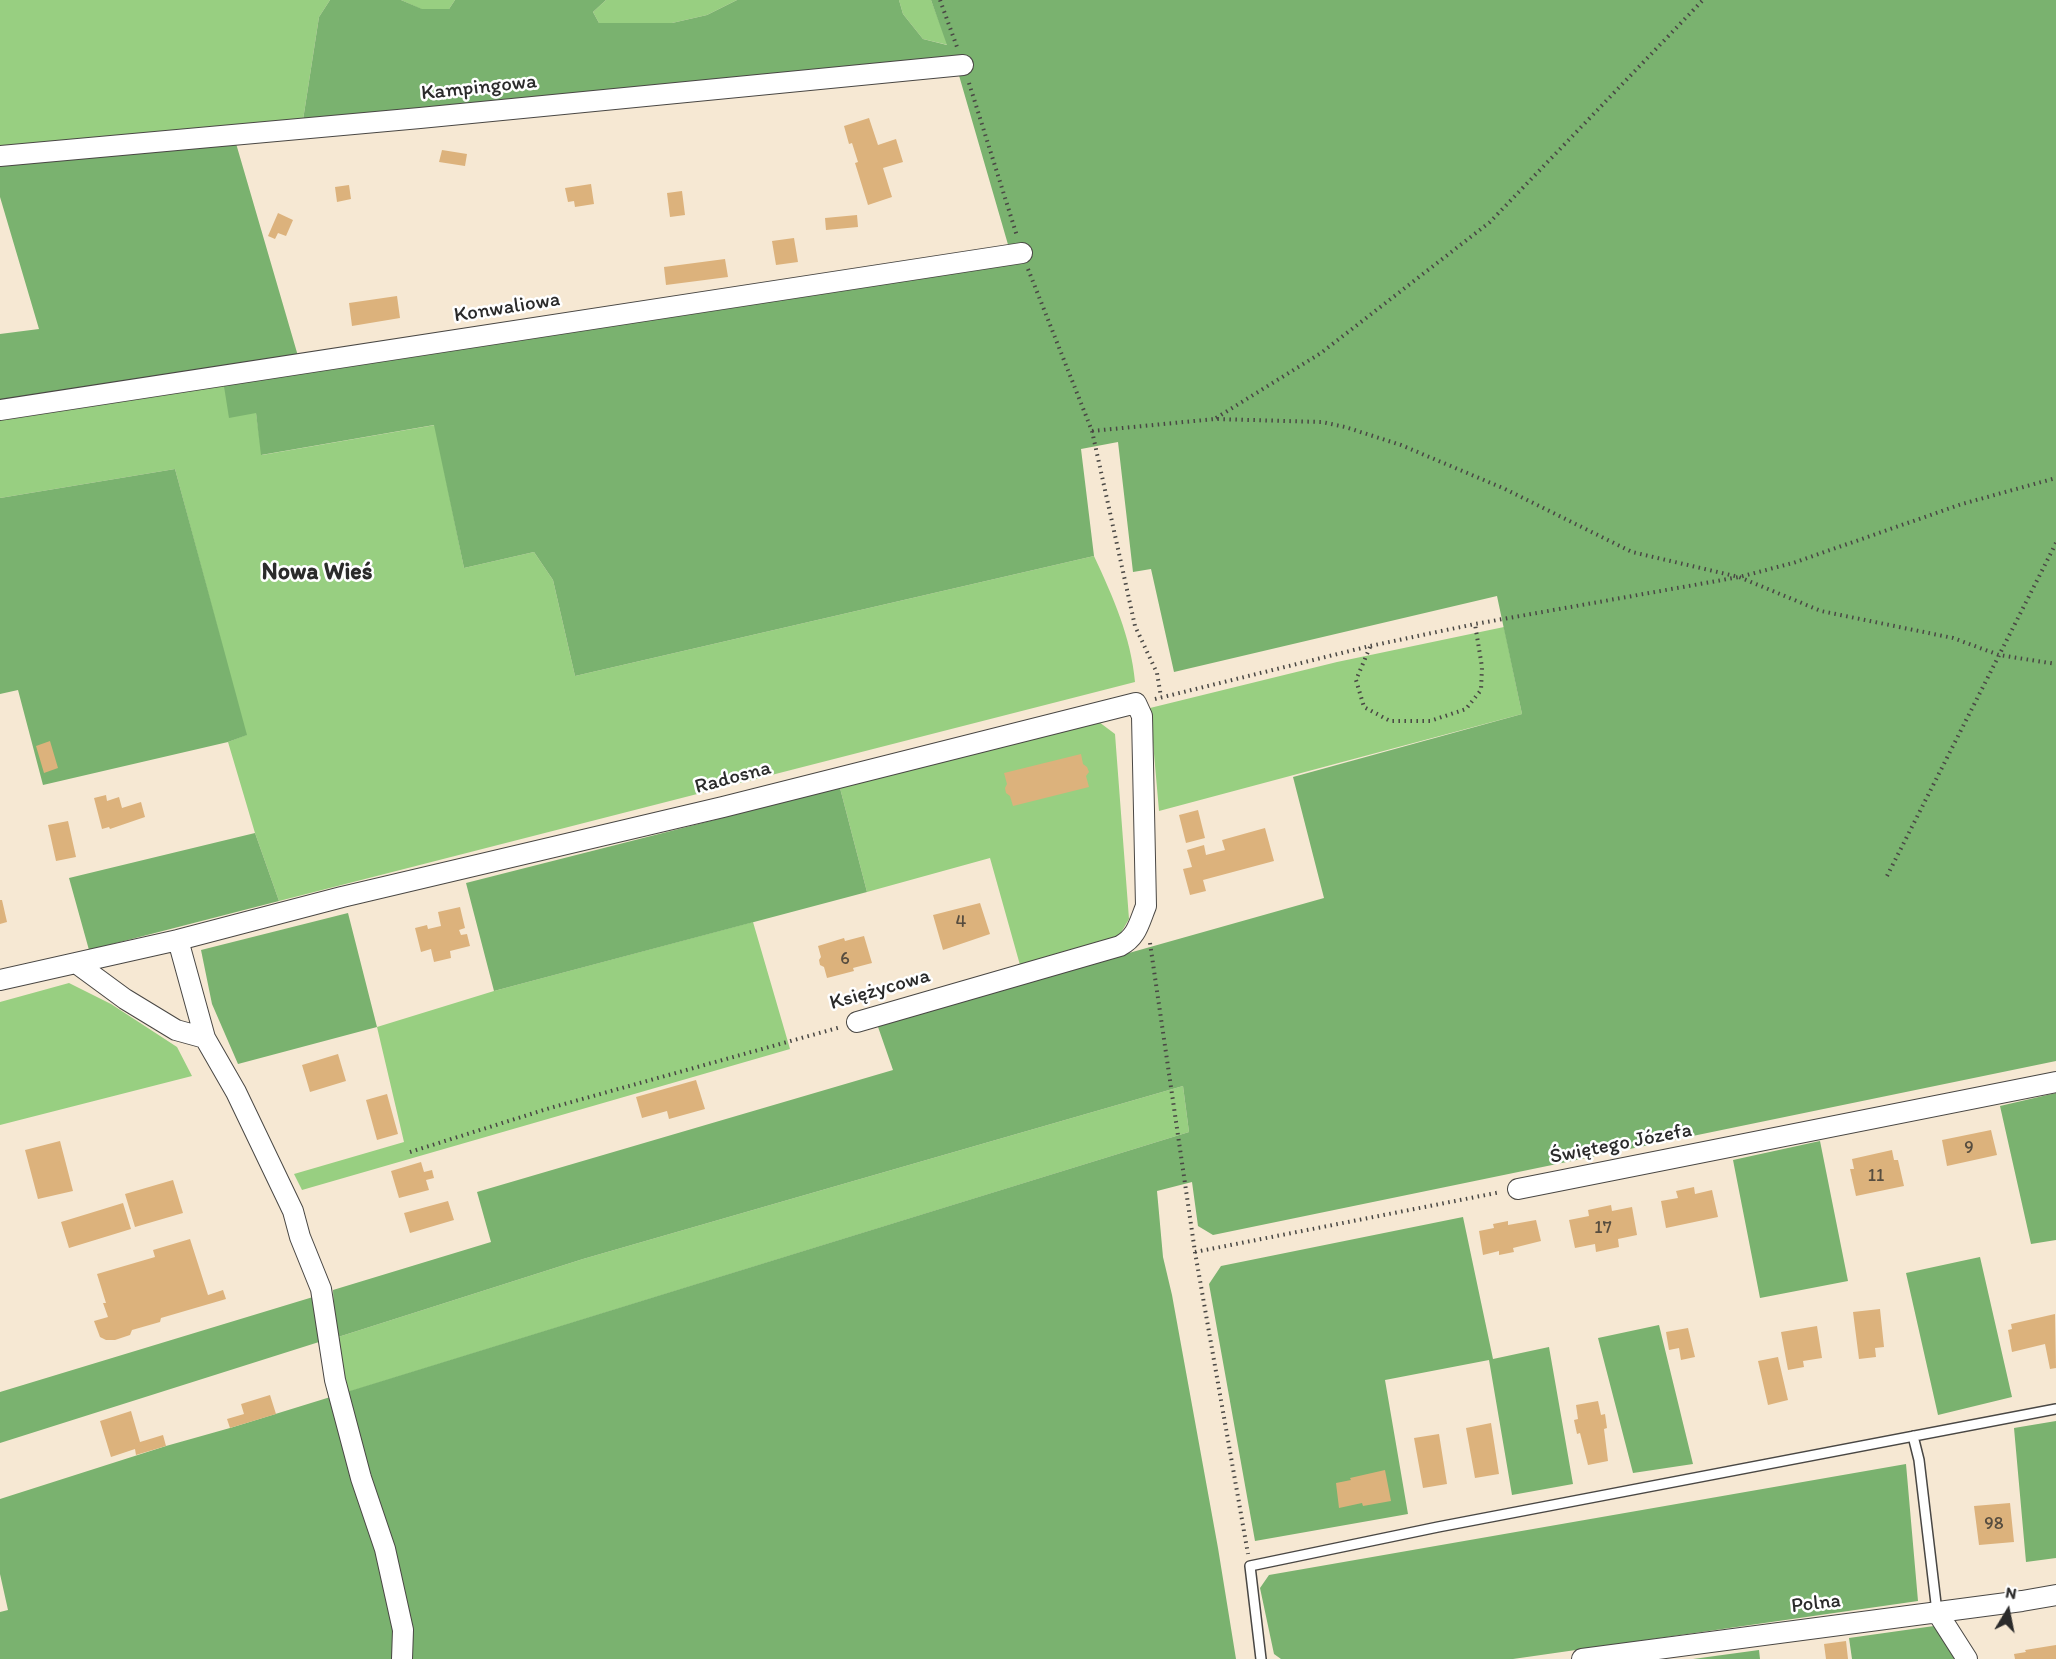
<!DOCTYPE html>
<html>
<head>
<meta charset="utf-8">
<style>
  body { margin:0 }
  #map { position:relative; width:2056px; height:1659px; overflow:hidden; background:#f6e8d3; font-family:Itim,sans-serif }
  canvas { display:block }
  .north { position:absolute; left:1978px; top:1581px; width:60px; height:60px; -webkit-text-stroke:4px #fff; paint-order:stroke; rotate:10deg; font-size:16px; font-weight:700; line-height:24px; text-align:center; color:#2b2b2b }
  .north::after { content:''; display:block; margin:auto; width:21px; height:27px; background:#2b2b2b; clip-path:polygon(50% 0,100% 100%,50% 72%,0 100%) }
</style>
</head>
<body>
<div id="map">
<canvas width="2056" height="1659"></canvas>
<div class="north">N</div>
</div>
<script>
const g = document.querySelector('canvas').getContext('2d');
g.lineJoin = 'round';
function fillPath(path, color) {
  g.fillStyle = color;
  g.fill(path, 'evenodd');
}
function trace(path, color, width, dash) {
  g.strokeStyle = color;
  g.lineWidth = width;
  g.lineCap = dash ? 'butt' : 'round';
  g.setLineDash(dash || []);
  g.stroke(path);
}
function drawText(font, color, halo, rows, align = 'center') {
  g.font = font + ' Itim,sans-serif';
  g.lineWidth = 5;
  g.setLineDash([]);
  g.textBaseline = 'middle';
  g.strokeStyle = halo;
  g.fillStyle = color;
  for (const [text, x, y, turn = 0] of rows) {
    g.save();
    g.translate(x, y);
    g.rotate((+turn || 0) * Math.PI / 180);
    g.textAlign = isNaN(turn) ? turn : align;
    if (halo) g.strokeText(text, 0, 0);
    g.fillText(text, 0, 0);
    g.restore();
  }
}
fillPath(new Path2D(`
  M0,0h330l-11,17 -16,103 -303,27z
  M401,0h54l-6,9h-28z
  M606,0h131l-30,15 -35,8h-73l-6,-11z
  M899,0h32l17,45 -25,-6 -20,-25z
  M223,380l33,33 6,42 173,-30 29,143 70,-16 19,28 22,96 519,-120c19,41 37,81 41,126l-856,219 -24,-68 -27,-91 18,-7 -71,-266 -175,29v-84z
  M1504,627l18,87 -363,97 -9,-103 187,-46z
  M1099,722l16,12 14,185 -10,17 -99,29 -30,-107 -123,34 -27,-104z
  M753,922l37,127 -488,141 -8,-16 110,-32 -27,-115 117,-36z
  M69,983l42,21 66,43 15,29 -192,49v-123z
  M1183,1086l6,46 -844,261 -10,-55 248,-79z`), '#98cf81');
fillPath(new Path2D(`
  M330,0h71l21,9h27l6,-9h151l-13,12 6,11h73l35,-8 30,-15h162l4,14 20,25 24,6 -16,-45h1125v1061l-843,174 -15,-9 -6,-44 -35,9 6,66 9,38 46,253 18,111h-1236v-47l8,-2 -8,-36v-75l166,-53 64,-18 959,-296 -6,-46 -600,173 -248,79 -2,-48 158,-48 -14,-50 416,-122 -16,-46 447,-126 -31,-121 229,-63 -25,-118 -323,76 -23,-103 -18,3 -15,-130 -37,7 13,107 -519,120 -22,-96 -19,-28 -70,16 -30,-143 -173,30 -5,-42 -27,5 -6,-38 786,-132 -51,-176 -655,48 16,-103z
  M235,140l63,216 -298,48v-70l39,-5 -39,-132v-34z
  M175,469l72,266 -19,7 -185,43 -25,-95 -18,4v-196z
  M840,788l27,104 -373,99 -28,-108z
  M255,833l24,68 -190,49 -20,-72z
  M348,913l29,114 -139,37 -26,-60 -11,-54z
  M2056,1093v147l-25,4 -31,-138z
  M1820,1141l28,140 -88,17 -27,-138z
  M1463,1217l30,142 56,-12 24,137 -61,11 -23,-135 -104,20 23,134 -153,27 -46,-257 12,-18z
  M1980,1257l32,140 -74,18 -32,-142z
  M313,1297l6,45 -319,101v-51z
  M1659,1325l34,139 -60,9 -35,-135z
  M2056,1421v137l-30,4 -12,-134z
  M1906,1464l12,137 -405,58h-232l-7,-5 -14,-66 9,-13z
  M1934,1626l22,33h-104l-3,-21z
  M1759,1650l1,9h-67z`), '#7ab26f');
fillPath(new Path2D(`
  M869,118l9,27 18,-6 7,23 -20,6 9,29 -24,8 -13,-42 3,-1 -6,-19 -3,1 -5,-18z
  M442,150l25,4 -2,12 -26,-4z
  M591,184l3,20 -19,3 -1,-6 -6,1 -3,-14z
  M349,185l2,14 -14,3 -2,-15z
  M682,191l3,24 -15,2 -3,-24z
  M278,213l15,7 -7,16 -8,-3 -3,6 -7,-3z
  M857,215l1,12 -32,3 -1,-12z
  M794,238l4,24 -22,3 -4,-24z
  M725,259l3,18 -62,8 -2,-18z
  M397,296l3,22 -48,8 -3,-23z
  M50,741l8,27 -14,5 -8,-27z
  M1081,754l2,10 4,3 2,5 -3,4 3,11 -76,19 -3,-10 -4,-3 -1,-5 2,-4 -3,-11z
  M106,795l1,6 12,-4 3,11 19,-6 4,15 -35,12 -1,-2 -7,2 -8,-31z
  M1198,810l7,28 -19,5 -7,-28z
  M68,821l8,36 -20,4 -8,-36z
  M1265,828l9,33 -71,19 3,11 -16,4 -7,-26 9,-2 -5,-17 17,-5 2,10 19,-5 -3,-10z
  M0,900h2l5,22 -7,2z
  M980,903l10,31 -47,16 -10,-35z
  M460,907l5,21 -6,2 2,5 6,-1 3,12 -20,5 1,7 -17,4 -3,-13 -10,3 -6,-24 12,-3 1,4 13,-3 -3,-14z
  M864,936l8,27 -19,5 1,3 -27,7 -3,-11 -4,-2 -1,-5 2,-3 -3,-11 26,-8 1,3z
  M338,1054l8,27 -36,11 -8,-27z
  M696,1080l9,29 -36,10 -2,-8 -25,7 -6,-21z
  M387,1094l11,40 -21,6 -11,-40z
  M1991,1130l6,25 -50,11 -5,-26z
  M60,1141l13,50 -35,8 -13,-49z
  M1892,1150l2,10h4l6,26 -48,10 -6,-27h4l-2,-10z
  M421,1162l3,10 8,-2 2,8 -8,2 3,10 -30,8 -8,-27z
  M173,1180l10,33 -48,14 -10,-33z
  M1694,1187l1,7 17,-4 6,27 -52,11 -5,-27 17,-3 -2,-7z
  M448,1201l6,19 -44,13 -6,-20z
  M123,1203l8,26 -62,19 -8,-26z
  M1611,1205l1,6 20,-4 5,28 -19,4 1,8 -23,5 -1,-8 -20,4 -6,-28 20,-4 -1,-6z
  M1536,1220l5,21 -28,7 1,4 -15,3v-4l-16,4 -4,-24 15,-3 -1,-4 15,-3v4z
  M190,1239l18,56 15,-5 3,9 -65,19 -1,4 -28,8 -2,5 -15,5h-9l-6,-3 -6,-16 14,-4 -5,-14h3l-9,-29 58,-17 -2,-7z
  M1880,1309l4,38 -9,1 1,9 -17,2 -6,-47z
  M2055,1314l1,54 -6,1 -5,-25 -33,8 -4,-22 4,-1 -1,-5z
  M1817,1326l5,32 -19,3 1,6 -16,3 -7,-38z
  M1688,1328l7,29 -14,3 -2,-12 -10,2 -3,-18z
  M1778,1357l10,43 -20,5 -10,-44z
  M270,1395l6,19 -46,14 -3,-9 17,-5 -3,-10z
  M1598,1401l3,14 4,-1 2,14 -3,1 4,32 -20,4 -8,-32 -3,1 -3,-14 4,-1 -2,-14z
  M131,1411l9,31 23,-7 3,11 -30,9 -1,-6 -24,8 -11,-36z
  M1491,1423l8,51 -24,4 -9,-50z
  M1439,1434l8,50 -24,4 -9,-50z
  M1385,1470l6,31 -28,5 -1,-3 -23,5 -3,-25 15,-3 -1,-2z
  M2010,1503l4,39 -35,3 -5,-39z
  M1846,1641l2,18h-22l-2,-15z
  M2056,1645v14h-41l-1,-5 12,-2 -1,-2z`), '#dcb27c');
const lane = new Path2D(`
  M1913,1436l6,24 18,152
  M1261,1659l-11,-93 188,-39 618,-118`);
const street = new Path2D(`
  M0,156l420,-38 543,-53
  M0,410l1022,-157
  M178,940l27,98 31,54 57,119 7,26 21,52 14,91 26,98 24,71 18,81 -1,29
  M76,963l49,36 51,31 29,8
  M0,980l178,-40 164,-43 381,-90 413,-104 6,13 4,190c-7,17 -9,31 -26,40l-263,76
  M1518,1189l538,-107
  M1937,1612l30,47
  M1582,1659l440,-58 34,-6`);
trace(lane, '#494744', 12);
trace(street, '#494744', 22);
trace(new Path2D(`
  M940,0l17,47
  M969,83l48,153
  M1028,269l64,162 43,195 22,47 4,24
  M1216,418l105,-65 169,-131 213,-222
  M1092,431l123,-12 107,3 23,5 56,18 104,44 127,63 107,25 82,34 132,27 46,17 57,9
  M1370,647l-14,33 8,27 26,14h40l36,-12 15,-19 1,-23 -7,-43
  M1155,699l215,-53 105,-22 264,-47 54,-14 169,-59 94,-26
  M1887,876l169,-333
  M1150,943l45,309 53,302
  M410,1152l140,-44 291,-81
  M1195,1252l306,-60`), '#494744', 4, [1.5, 4.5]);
trace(lane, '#fff', 9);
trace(street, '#fff', 20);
drawText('18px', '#574d3f', null, [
  ["4",961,922],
  ["6",845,959],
  ["9",1969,1148],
  ["11",1876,1176],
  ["17",1603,1228],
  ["98",1994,1524]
]);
drawText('21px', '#2b2b2b', '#fff', [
  ["Kampingowa",479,88,-6],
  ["Konwaliowa",507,308,-9],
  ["Radosna",733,778,-15],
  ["Księżycowa",880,990,-16],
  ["Świętego Józefa",1621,1144,-11],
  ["Polna",1816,1604,-7]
]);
drawText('bold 24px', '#2b2b2b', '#fff', [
  ["Nowa Wieś",317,573]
]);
</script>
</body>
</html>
